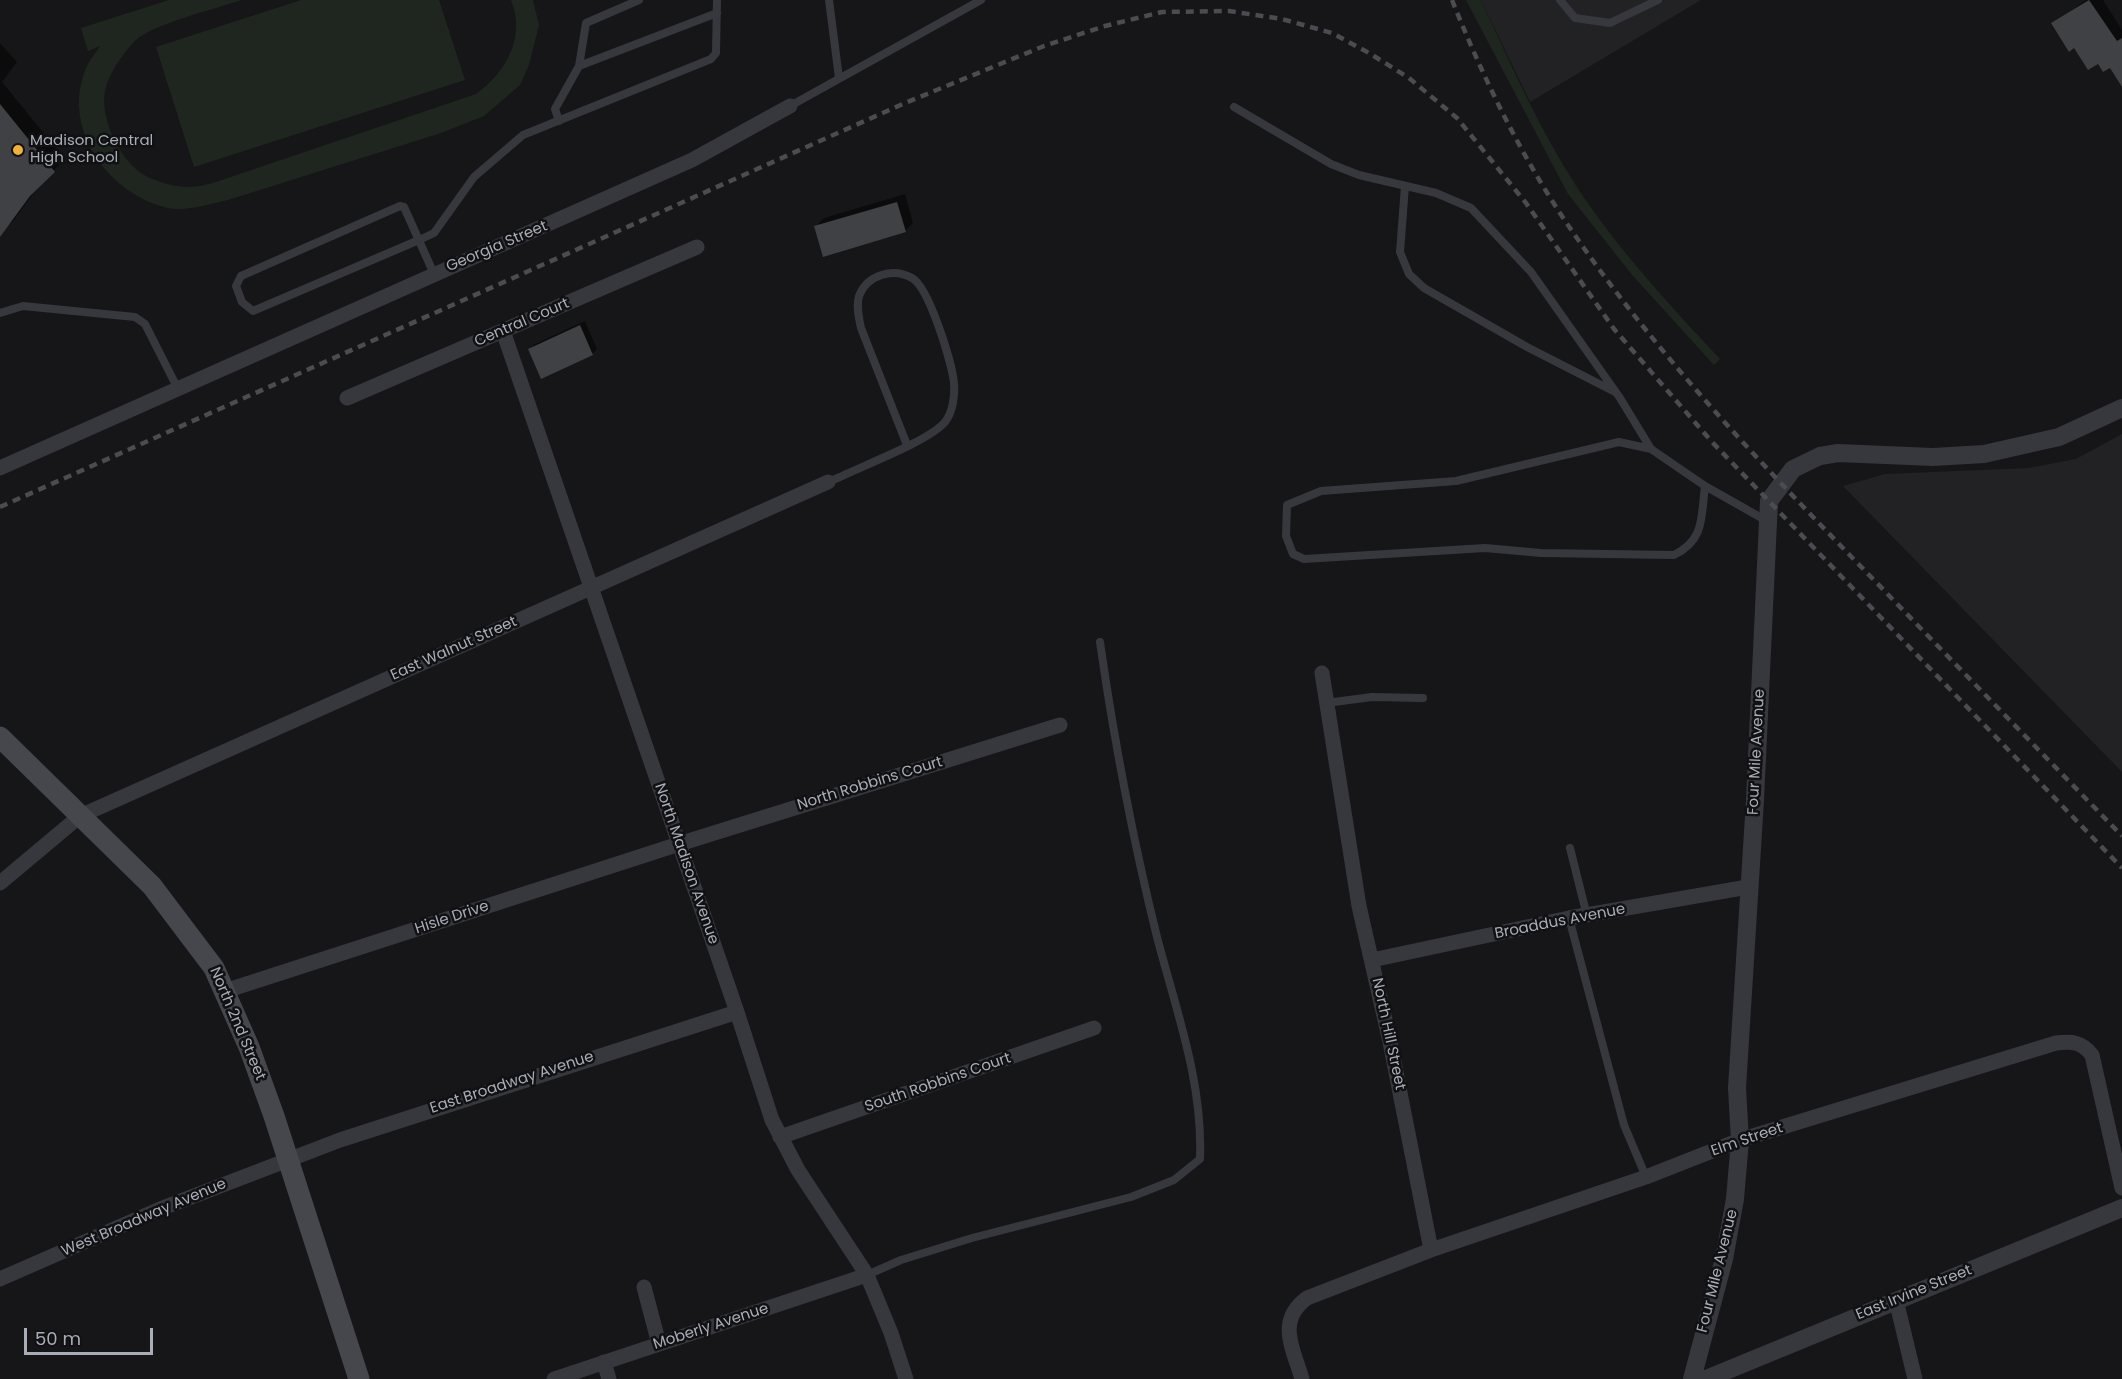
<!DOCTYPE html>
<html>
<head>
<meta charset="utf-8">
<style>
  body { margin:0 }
  #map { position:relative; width:2122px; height:1379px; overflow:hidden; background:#161618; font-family:Poppins,sans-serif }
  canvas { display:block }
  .scale { position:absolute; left:24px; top:1328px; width:129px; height:27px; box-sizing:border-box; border:3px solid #a8adb8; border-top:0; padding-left:8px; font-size:18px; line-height:21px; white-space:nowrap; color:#a8adb8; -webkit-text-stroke:4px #111113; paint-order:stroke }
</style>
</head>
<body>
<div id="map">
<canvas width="2122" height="1379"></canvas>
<div class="scale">50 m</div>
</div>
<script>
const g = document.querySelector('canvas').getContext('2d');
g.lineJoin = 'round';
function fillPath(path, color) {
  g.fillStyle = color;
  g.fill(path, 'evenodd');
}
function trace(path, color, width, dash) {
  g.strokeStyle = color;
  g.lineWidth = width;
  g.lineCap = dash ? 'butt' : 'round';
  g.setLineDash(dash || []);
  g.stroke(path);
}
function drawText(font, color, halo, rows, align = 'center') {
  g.font = font + ' Poppins,sans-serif';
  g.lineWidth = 5;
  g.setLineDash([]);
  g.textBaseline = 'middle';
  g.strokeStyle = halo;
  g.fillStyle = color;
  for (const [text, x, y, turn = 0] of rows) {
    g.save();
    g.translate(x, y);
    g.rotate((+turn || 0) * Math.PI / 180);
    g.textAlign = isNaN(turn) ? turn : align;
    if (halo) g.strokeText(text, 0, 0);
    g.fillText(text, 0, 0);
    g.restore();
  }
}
fillPath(new Path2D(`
  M1481,0h220l-171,102z
  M2122,434v338l-279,-286 42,-12 144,-6 47,-9z`), '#222225');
fillPath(new Path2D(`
  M169,0h73c-24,8 -90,24 -107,41 -11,11 -25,31 -29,46 -8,28 12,70 35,86 12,8 33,14 48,14 9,0 19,-3 27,-5l260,-88c30,-22 50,-56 35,-94h22l6,25 -10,40 -9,20 -36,31 -43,17 -213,67c-20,4 -44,13 -64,7 -59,-16 -104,-82 -77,-141 3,-7 9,-13 13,-20l-12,5 -7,-23z
  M301,0h138l26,80 -271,87 -38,-120z
  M1466,0h15c32,69 63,140 106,202 39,56 86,107 133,157l-6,6 -81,-89 -65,-82z`), '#1e261f');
fillPath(new Path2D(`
  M2086,0h17l19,30v54l-12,-18 -11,-4 -24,-16 -22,-22z
  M0,43l17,19 -15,20 63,77 -24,24 -27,37 -14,13z
  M905,194l8,29 -8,8 -89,-5 8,-8z
  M585,321l12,28 -5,5 -63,-4 6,-6z`), '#0007');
fillPath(new Path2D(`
  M2089,0l28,41 5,-3v49l-12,-19 -7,4 -5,-8 -10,6 -14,-22 -5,4 -18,-29z
  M0,104l55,68 -25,24 -30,41z
  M897,202l9,30 -83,25 -9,-31z
  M580,325l13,30 -52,24 -13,-30z`), '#404145');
trace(new Path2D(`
  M829,0l10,78
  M1560,0l15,18 35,5 48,-23
  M579,66l138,-53
  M790,106l191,-106
  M1234,107l97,57 28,11 77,18 35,15 60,64 89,126 31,51
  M559,121l-4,-12 24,-43 7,-43 53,-23
  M1405,186l-5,66 9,22 15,14 103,59 88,45
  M434,274l-30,-67 -4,-1 -159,70 -5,10 6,16 11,9 166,-71 15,-7 40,-56 49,-42 188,-76 5,-6 1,-53
  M0,313l23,-7 112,11 10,7 33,65
  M828,482l12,-5c24,-12 89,-36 105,-55 8,-10 10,-27 9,-39 -2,-20 -25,-96 -42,-105 -19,-11 -45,-3 -53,18 -3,11 0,22 2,32l46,117
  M1705,486c-4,31 0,54 -31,69l-133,-2 -56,-5 -181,11 -11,-5 -7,-18 1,-31 34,-14 135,-10 163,-39 32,7 54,37 62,35
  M1326,703l46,-6 51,1
  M1570,848l17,68
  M1569,918l55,207 22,52
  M867,1275l34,-15 71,-22 159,-41 43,-17 26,-21c3,-77 -24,-149 -43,-222 -24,-97 -43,-197 -57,-295`), '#37383d', 8);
trace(new Path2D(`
  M503,331l234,681 35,108 26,50 69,105 24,58 15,46
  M347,398l350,-151
  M0,468l692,-308 98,-54
  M1322,673l37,233 31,136 41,208
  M0,883l80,-67 748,-334
  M1372,960l197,-42 179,-31
  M225,991l454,-147 381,-119
  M780,1137l314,-109
  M0,1279l160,-70 180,-69 397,-128
  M644,1287l15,57
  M1896,1300l19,79
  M604,1362l5,17
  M554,1379l313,-104
  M1302,1379c-9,-31 -26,-58 5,-81l124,-48 215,-73 94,-37 316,-97c16,-2 26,-1 36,12l30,133`), '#37383d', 15);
trace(new Path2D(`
  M1692,1379l32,-120 11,-60 5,-59 -3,-52 18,-288 14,-299 24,-32 27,-13 18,-3 95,4 51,-3 75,-17 63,-29
  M1706,1379l416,-171`), '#37383d', 18);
trace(new Path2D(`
  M0,737l152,149 62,82 35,79 25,69 85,263`), '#45474d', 21);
trace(new Path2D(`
  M1452,0c32,80 71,160 120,231 87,127 194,238 301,348 83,86 166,171 249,257
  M0,507l905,-404 139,-57 61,-20 57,-14 67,-1 53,8 50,14 37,20 40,25 48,40 69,85 88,126 98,113 410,426`), '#4a4c52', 4.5, [8, 6]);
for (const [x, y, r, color] of [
  [18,150,6,"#f2b134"]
]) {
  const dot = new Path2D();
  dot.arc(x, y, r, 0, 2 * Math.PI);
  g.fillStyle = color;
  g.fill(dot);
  trace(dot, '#111113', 2);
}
drawText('15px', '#a8adb8', '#111113', [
  ["Madison Central",30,141],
  ["High School",30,158]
], 'left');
drawText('15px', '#a8adb8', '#111113', [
  ["Georgia Street",497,247,-23],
  ["Central Court",522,323,-23],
  ["East Walnut Street",454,649,-24],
  ["Four Mile Avenue",1757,752,-87],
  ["North Robbins Court",870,784,-17],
  ["North Madison Avenue",686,864,71],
  ["Hisle Drive",452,918,-18],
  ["Broaddus Avenue",1560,922,-11],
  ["North 2nd Street",237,1024,67],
  ["North Hill Street",1388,1034,78],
  ["East Broadway Avenue",512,1083,-18],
  ["South Robbins Court",938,1083,-19],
  ["Elm Street",1747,1140,-19],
  ["West Broadway Avenue",144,1218,-23],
  ["Four Mile Avenue",1718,1271,-76],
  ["East Irvine Street",1914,1293,-22],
  ["Moberly Avenue",711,1327,-18]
]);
</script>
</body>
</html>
